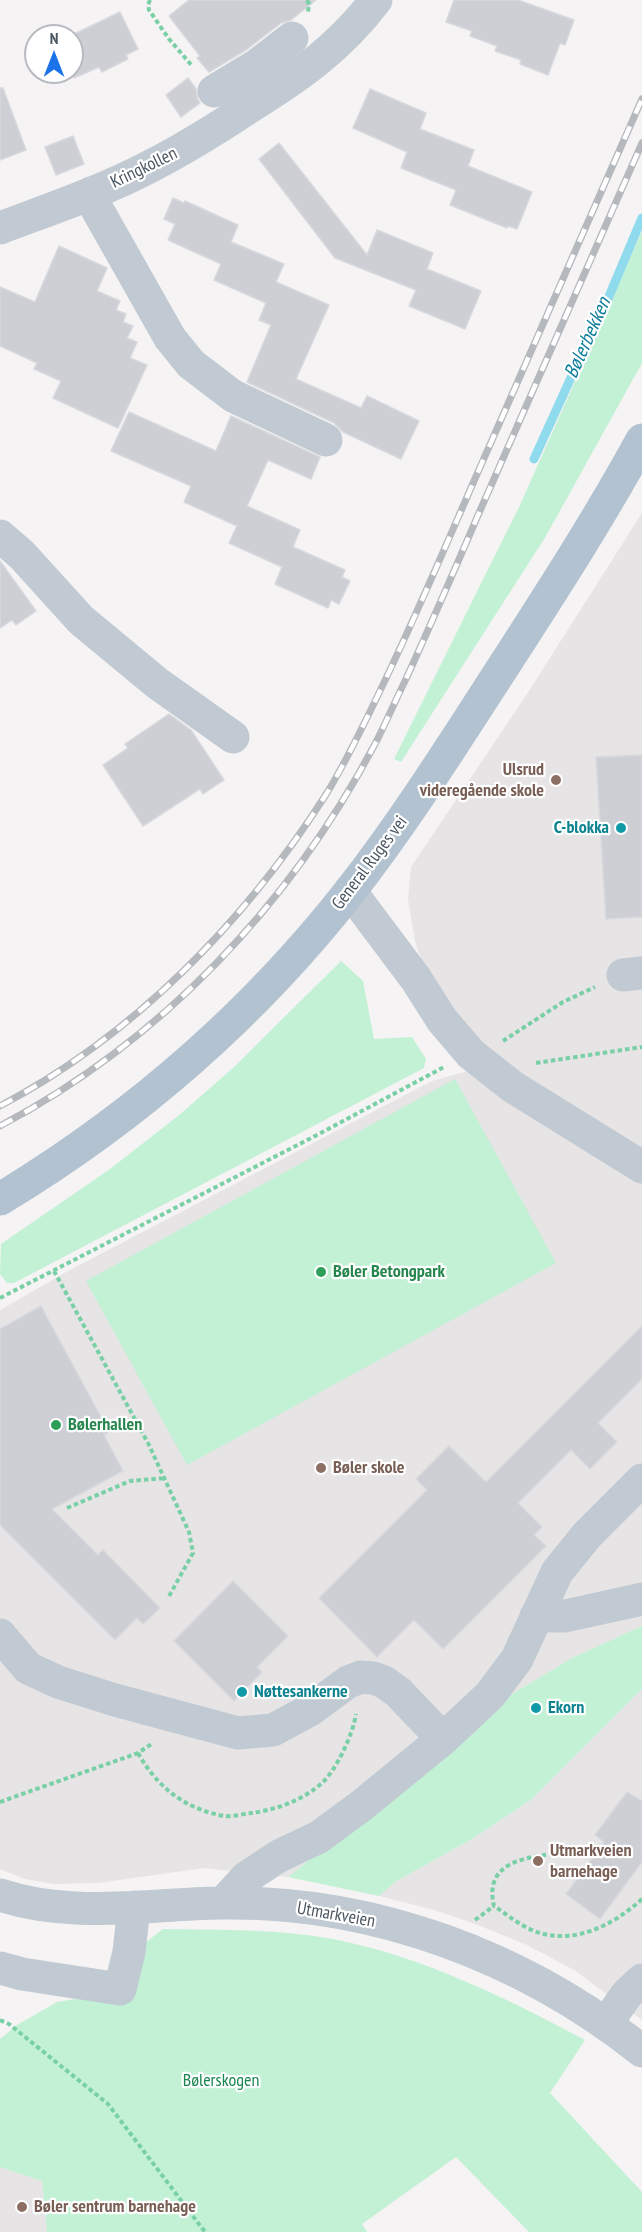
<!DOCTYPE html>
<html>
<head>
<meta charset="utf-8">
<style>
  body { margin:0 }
  #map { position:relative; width:642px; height:2232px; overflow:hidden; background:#f5f3f3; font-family:"PT Sans Narrow",sans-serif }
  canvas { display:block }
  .north { position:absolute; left:24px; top:24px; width:60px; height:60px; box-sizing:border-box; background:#fff; border:2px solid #b7bbc0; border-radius:50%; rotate:0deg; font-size:16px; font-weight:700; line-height:24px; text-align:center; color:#4a5661 }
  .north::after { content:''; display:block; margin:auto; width:21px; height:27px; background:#1a73e8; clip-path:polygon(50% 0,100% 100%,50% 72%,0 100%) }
</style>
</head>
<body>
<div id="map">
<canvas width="642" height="2232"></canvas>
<div class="north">N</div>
</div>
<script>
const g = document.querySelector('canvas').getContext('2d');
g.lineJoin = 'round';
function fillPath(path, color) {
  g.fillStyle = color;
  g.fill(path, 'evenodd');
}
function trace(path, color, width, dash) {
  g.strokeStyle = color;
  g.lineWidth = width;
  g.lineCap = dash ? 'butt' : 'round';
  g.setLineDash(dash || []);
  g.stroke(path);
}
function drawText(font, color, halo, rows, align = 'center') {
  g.font = font + ' "PT Sans Narrow",sans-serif';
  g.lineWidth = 4.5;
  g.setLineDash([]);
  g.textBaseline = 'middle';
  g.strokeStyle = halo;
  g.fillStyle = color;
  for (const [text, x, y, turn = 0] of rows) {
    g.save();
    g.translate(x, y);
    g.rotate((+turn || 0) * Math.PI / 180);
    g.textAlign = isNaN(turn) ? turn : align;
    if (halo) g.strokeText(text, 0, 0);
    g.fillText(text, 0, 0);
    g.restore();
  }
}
fillPath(new Path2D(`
  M642,513v1113l-70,32 -70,42 -107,92 -107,85 -84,-9 -106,15 -45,1 -28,-5 -25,-10v-559l68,-39 364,-190 36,-10 14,-20 -54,-71 -13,-39 -7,-42 3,-32 116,-173z
  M642,1689v331l-68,-50 -47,-25 -49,-20 -44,-15 -55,-14 16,-14 77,-43 60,-40z
  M0,2167l42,14 5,51h-47z`), '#e6e4e5');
fillPath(new Path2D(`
  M642,231v132l-96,173 -145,226 -7,-3 126,-254z
  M341,961l22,20 11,58 38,-2 14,22 -2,9 -410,215h-7l-7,-9 1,-30 109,-75 68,-53 55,-48z
  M455,1079l101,184 -369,202 -101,-184z
  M642,1626v63l-110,110 -60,40 -77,43 -16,14 -91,-19 107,-85 107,-92 70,-42z
  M163,1929c50,1 101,0 151,7 93,13 189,60 271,104l-35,53 92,99v40h-113l-73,-75 -94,67 5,8h-320l-5,-51 -42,-14v-128l17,-14 40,-23 36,-6 39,-43z`), '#c3f1d5');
trace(new Path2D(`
  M534,459l55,-121 13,-25 40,-95`), '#90daee', 9);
const building = new Path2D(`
  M189,0h127l-25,20 -10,3 -35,27 -37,22 -12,-14 3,-2 -31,-40z
  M454,0h64l56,20 -9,25 -5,-2 -12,32 -28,-11 1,-4 -26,-9 2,-5 -27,-10 2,-5 -26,-9z
  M120,12l18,37 -12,6 2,4 -26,13 -3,-5 -25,11 -3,-6 1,-36h-2z
  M188,78l8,11 2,11 2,3 -19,14 -15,-22z
  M0,88h3l23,62 -26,10z
  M370,89l56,24 -6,16 54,21 -6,16 64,26 -15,37 -9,-3 -1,2 -57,-23 6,-15 -55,-22 6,-16 -54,-24z
  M73,136l11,28 -28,11 -11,-28z
  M279,143l88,112 10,-25 56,23 -6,16 54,22 -16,38 -56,-23 7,-16 -81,-32 -76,-99z
  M173,198l11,5 1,-2 53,24 -7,17 53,22 -8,18 53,23 -33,74 65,29 6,-12 52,25 -18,38 -58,-27 -9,-9 -87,-41 24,-57 -12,-5 7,-17 -52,-23 7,-16 -53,-24 7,-16 -11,-5z
  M59,246l48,22 -10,23 23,10 -4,9 10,4 -3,8 10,4 -6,12 10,4 -7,16 17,7 -29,63 -65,-30 8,-17 -27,-12 3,-6 -37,-17v-59l35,15z
  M129,412l87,39 15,-35 89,41 -9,22 -43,-19 -21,46 53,24 -7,17 52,23 -3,7 8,4 -11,23 -8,-4 -3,8 -53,-24 7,-17 -53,-24 8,-17 -53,-24 7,-16 -80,-35z
  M0,561l36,50 -20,14 -4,-5 -12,8z
  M169,714l22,16 33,50 -21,14 -3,-5 -57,37 -40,-61 25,-17 -3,-4z
  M642,755v162l-36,2 -10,-162z
  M41,1306l68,126 -5,3 19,36 -71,38 46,46 5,-5 57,58 -17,16 -6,-6 -22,22 -115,-115v-196z
  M642,1326v53l-44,44 19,19 -27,27 -19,-19 -53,53 24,24 -8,8 12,11 -103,103 -29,-29 -37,37 -58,-59 108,-108 -11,-11 33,-33 37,36z
  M233,1581l55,55 -31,31 5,5 -28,29 -60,-60z
  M627,1792l15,9v61l-42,57 -34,-25 38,-52 -9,-7z`);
fillPath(building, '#cdcfd5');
trace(building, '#d7d9de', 1.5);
trace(new Path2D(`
  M150,0l-2,5 1,5 20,29 24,28
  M307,0l2,4 -1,8
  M503,1041l60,-39 32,-15
  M536,1063l106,-16
  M54,1271l95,174 40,87 4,21 -25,45
  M0,1298l317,-163 127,-68
  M67,1508l63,-27 35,-3
  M138,1753c19,34 47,56 86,63 8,1 19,-2 27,-3 25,-3 52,-13 71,-30 15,-14 31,-49 34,-69
  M0,1802l138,-49 15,-10
  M561,1853c-32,4 -78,7 -67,53 9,6 18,13 28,19 42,25 87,4 120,-26
  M475,1920l19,-14
  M0,2020l9,4 99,80 97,128`), '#7ad0a6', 4, [4.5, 3]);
trace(new Path2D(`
  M214,91l43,-26 35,-27
  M91,193l6,16 73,129 21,26 42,32 93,44
  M0,228c50,-19 101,-36 149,-61 35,-18 69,-39 102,-61 50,-31 89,-59 125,-106
  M0,536l22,19 59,65 76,63 76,54
  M350,891l66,88 26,41 29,34 42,33 129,80
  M623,975l19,-2
  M536,1616h29l77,-17
  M0,1635l28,33 30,14 57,18 123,33 35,-3 37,-20 38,-28 13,-5 12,1 11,4 14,10 45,47
  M0,1895c71,24 147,9 221,8 152,-3 303,54 421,148
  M223,1903l24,-26 32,-21 40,-19 42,-31 82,-67 47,-44 27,-36 40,-87 30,-37 55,-55
  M0,1968l22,6 98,15 9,-37 5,-45
  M606,2024l21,-30 15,-14`), '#c1cad2', 33);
trace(new Path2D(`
  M0,1199c136,-82 253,-184 351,-309 56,-72 104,-149 154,-226 47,-73 95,-147 137,-224`), '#b3c2d1', 33);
const rail = new Path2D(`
  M0,1106c133,-70 244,-183 325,-310 20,-32 37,-68 54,-103 34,-70 64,-141 95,-212 56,-127 112,-255 168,-382
  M0,1126c161,-85 290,-221 375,-382 11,-21 20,-43 31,-65 25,-55 49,-110 73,-166 54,-123 109,-247 163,-370`);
trace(rail, '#b5b8bd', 7);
trace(rail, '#fff', 4.5, [14]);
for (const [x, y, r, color] of [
  [556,780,6,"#8d6e63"],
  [621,828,6,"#0f9aa8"],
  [321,1272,6,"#2e9e5b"],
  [56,1425,6,"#2e9e5b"],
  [321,1468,6,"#8d6e63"],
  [242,1692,6,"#0f9aa8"],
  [536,1708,6,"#0f9aa8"],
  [538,1861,6,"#8d6e63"],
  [22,2207,6,"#8d6e63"]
]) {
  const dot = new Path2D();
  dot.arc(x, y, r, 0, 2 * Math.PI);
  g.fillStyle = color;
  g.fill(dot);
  trace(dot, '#fff', 2);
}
drawText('18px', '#4a5661', '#fff', [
  ["Kringkollen",144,168,-26],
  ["General Ruges vei",370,863,-53],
  ["Utmarkveien",336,1915,10]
]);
drawText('bold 18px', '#785e54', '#fff', [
  ["Ulsrud",544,770,"right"],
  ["videregående skole",544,791,"right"],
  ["Bøler skole",333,1468],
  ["Utmarkveien",550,1851],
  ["barnehage",550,1872],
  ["Bøler sentrum barnehage",34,2207]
], 'left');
drawText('bold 18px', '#0d838f', '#fff', [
  ["C-blokka",609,828,"right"],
  ["Nøttesankerne",254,1692],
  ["Ekorn",548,1708]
], 'left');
drawText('bold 18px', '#27864d', '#fff', [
  ["Bøler Betongpark",333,1272],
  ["Bølerhallen",68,1425]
], 'left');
drawText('18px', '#17864f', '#fff', [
  ["Bølerskogen",221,2081]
]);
drawText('italic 20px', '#0c7c9b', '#fff', [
  ["Bølerbekken",588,338,-66]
]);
</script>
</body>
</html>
